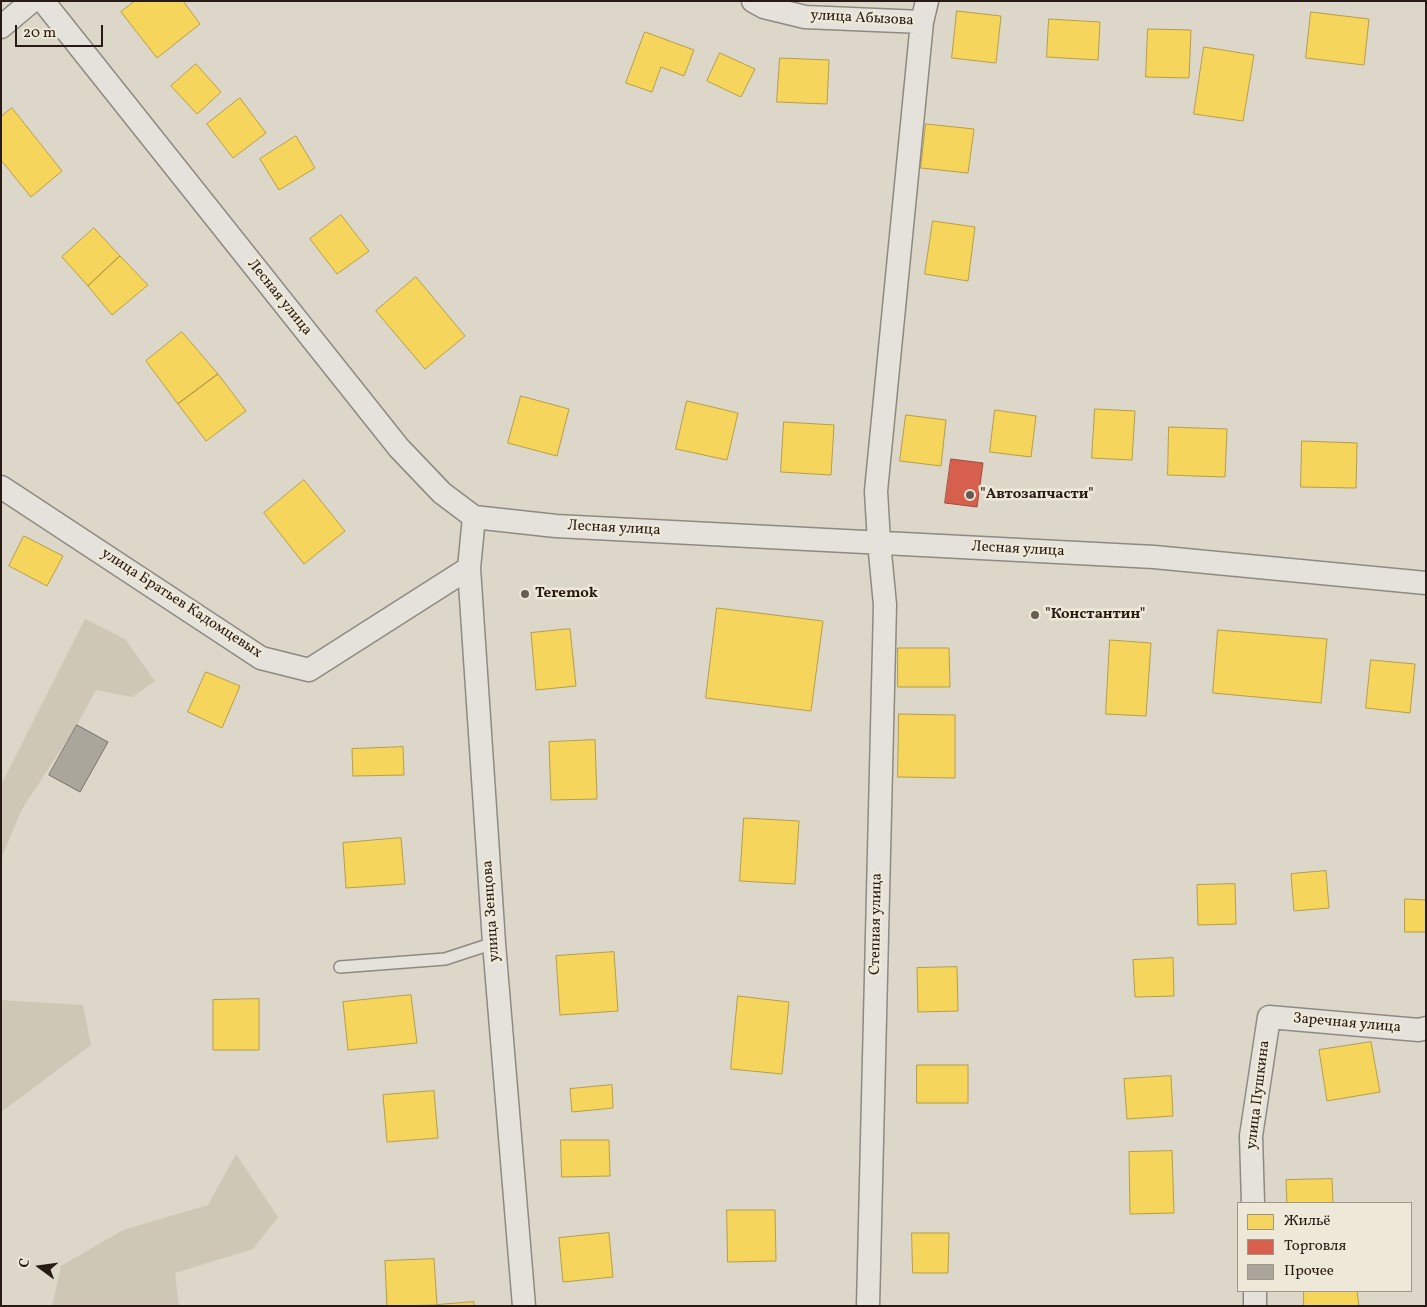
<!DOCTYPE html>
<html>
<head>
<meta charset="utf-8">
<style>
  body { margin:0 }
  #map { position:relative; width:1427px; height:1307px; overflow:hidden; background:#dcd7c9; font-family:Vollkorn,serif }
  canvas { display:block }
  .frame { position:absolute; inset:0; border:2px solid #281a14; pointer-events:none }
  .legend { position:absolute; left:1237px; top:1202px; width:175px; height:90px; box-sizing:border-box; background:#ede8d7; border:1px solid #9e9689; margin:0; padding:6px 9px; list-style:none; font-size:15px; color:#281a14 }
  .legend li { display:flex; align-items:center; gap:10px; height:25px }
  .legend b { width:25px; border:1px solid #9e9689 }
  .north { position:absolute; left:15px; top:1242px; width:50px; height:50px; -webkit-text-stroke:4px #ede8d7; paint-order:stroke; rotate:284deg; font-size:14px; font-weight:700; line-height:20px; text-align:center; color:#281a14 }
  .north::after { content:''; display:block; margin:auto; width:18px; height:22px; background:#281a14; clip-path:polygon(50% 0,100% 100%,50% 72%,0 100%) }
  .scale { position:absolute; left:15px; top:25px; width:88px; height:22px; box-sizing:border-box; border:2px solid #281a14; border-top:0; padding-left:6px; font-size:15px; line-height:18px; white-space:nowrap; color:#281a14; -webkit-text-stroke:4px #ede8d7; paint-order:stroke }
</style>
</head>
<body>
<div id="map">
<canvas width="1427" height="1307"></canvas>
<div class="frame"></div>
<ul class="legend">
<li><b style="height:14px;background:#f6d55c"></b>Жильё</li>
<li><b style="height:14px;background:#d6604d"></b>Торговля</li>
<li><b style="height:14px;background:#aaa69c"></b>Прочее</li>
</ul>
<div class="north">С</div>
<div class="scale">20 m</div>
</div>
<script>
const g = document.querySelector('canvas').getContext('2d');
g.lineJoin = 'round';
function fillPath(path, color) {
  g.fillStyle = color;
  g.fill(path, 'evenodd');
}
function trace(path, color, width, dash) {
  g.strokeStyle = color;
  g.lineWidth = width;
  g.lineCap = dash ? 'butt' : 'round';
  g.setLineDash(dash || []);
  g.stroke(path);
}
function drawText(font, color, halo, rows, align = 'center') {
  g.font = font + ' Vollkorn,serif';
  g.lineWidth = 5;
  g.setLineDash([]);
  g.textBaseline = 'middle';
  g.strokeStyle = halo;
  g.fillStyle = color;
  for (const [text, x, y, turn = 0] of rows) {
    g.save();
    g.translate(x, y);
    g.rotate((+turn || 0) * Math.PI / 180);
    g.textAlign = isNaN(turn) ? turn : align;
    if (halo) g.strokeText(text, 0, 0);
    g.fillText(text, 0, 0);
    g.restore();
  }
}
fillPath(new Path2D(`
  M85,619l40,20 30,42 -23,16 -36,-7 -19,35 -55,84 -21,50v-74z
  M1,1000l82,5 8,40 -90,67z
  M236,1154l42,63 -25,32 -78,24 4,33h-127l9,-40 62,-36 85,-25z`), '#cfc7b5');
const homes = new Path2D(`
  M135,1h48l17,23 -43,34 -36,-46z
  M957,11l44,5 -5,47 -44,-5z
  M1311,12l58,7 -5,46 -58,-7z
  M1049,19l51,3 -2,38 -51,-3z
  M1148,29l43,1 -2,48 -43,-1z
  M645,32l49,18 -10,26 -23,-9 -9,25 -26,-9z
  M1204,47l50,8 -11,66 -49,-7z
  M720,53l35,16 -14,28 -34,-16z
  M780,58l49,2 -2,44 -50,-2z
  M196,64l25,28 -24,22 -26,-28z
  M240,98l26,35 -33,25 -26,-34z
  M12,108l50,63 -31,26 -30,-37v-43z
  M926,124l48,5 -6,44 -47,-5z
  M296,136l19,32 -36,22 -19,-31z
  M341,215l28,36 -32,23 -27,-35z
  M933,221l42,6 -7,54 -43,-7z
  M94,228l26,28 -32,30 -26,-29z
  M120,256l28,29 -36,30 -24,-29z
  M416,277l49,59 -40,33 -49,-58z
  M182,332l36,42 -40,30 -32,-43z
  M218,374l28,37 -40,30 -28,-37z
  M521,396l48,13 -12,47 -49,-13z
  M687,401l51,12 -11,47 -51,-11z
  M1095,409l40,2 -3,49 -40,-2z
  M995,410l41,6 -5,41 -41,-5z
  M906,415l40,5 -5,46 -41,-5z
  M784,422l50,3 -3,50 -50,-3z
  M1169,427l58,2 -2,48 -57,-2z
  M1302,441l55,2 -1,45 -55,-1z
  M304,480l41,51 -41,33 -40,-51z
  M24,536l39,20 -16,30 -38,-20z
  M717,608l106,13 -12,90 -105,-13z
  M570,629l6,57 -40,4 -5,-57z
  M1218,630l109,9 -6,64 -108,-10z
  M1110,640l41,3 -5,73 -40,-2z
  M898,648h51l1,39h-52z
  M1371,660l44,4 -5,49 -44,-5z
  M206,672l34,14 -18,42 -34,-16z
  M899,714l56,1v63l-57,-1z
  M595,740l2,59 -46,1 -2,-58z
  M403,747l1,28 -51,1 -1,-27z
  M744,818l55,3 -4,63 -55,-3z
  M401,838l4,46 -59,4 -3,-45z
  M1326,871l3,37 -35,3 -3,-37z
  M1235,884l1,40 -38,1 -1,-40z
  M1405,899l21,1v32h-21z
  M614,952l4,59 -58,4 -4,-59z
  M1173,958l1,38 -39,1 -2,-37z
  M957,967l1,44 -40,1 -1,-44z
  M411,995l6,48 -69,7 -5,-48z
  M738,996l51,6 -7,72 -51,-5z
  M259,999v51h-46v-50z
  M1371,1042l9,50 -53,9 -8,-51z
  M917,1065h51v38h-51z
  M1171,1076l2,40 -46,3 -3,-40z
  M612,1085l1,23 -41,4 -2,-23z
  M434,1091l4,47 -51,4 -4,-47z
  M561,1140h48l1,36 -48,1z
  M1172,1151l2,62 -44,1 -1,-62z
  M1332,1179l1,24h-46l-1,-23z
  M727,1210h48l1,51 -48,1z
  M609,1233l4,44 -50,5 -4,-44z
  M912,1233h37l-1,40h-35z
  M434,1259l3,46 -50,1 -2,-45z
  M1304,1291h53l2,15h-55z
  M474,1302v4h-37v-1z`);
fillPath(homes, '#f6d55c');
trace(homes, '#b89d46', 1);
const shops = new Path2D(`
  M951,459l32,4 -6,44 -32,-4z`);
fillPath(shops, '#d6604d');
trace(shops, '#a24b3c', 1);
const building = new Path2D(`
  M77,725l31,17 -28,50 -31,-17z`);
fillPath(building, '#aaa69c');
trace(building, '#767169', 1);
const service = new Path2D(`
  M340,967l105,-8 49,-16`);
const minor = new Path2D(`
  M43,1l356,447 43,45 32,24 82,9 598,31 272,26
  M753,1l11,6 41,10 117,5
  M1,27l31,-26
  M1,487l260,171 48,12 160,-102
  M474,517l-5,51 25,375 30,363
  M1253,1203l-2,-67 18,-119 150,13 7,-2
  M1255,1291v15
  M868,1306l17,-701 -6,-63 -3,-51 46,-469 5,-21`);
trace(service, '#8e8a82', 14);
trace(minor, '#8e8a82', 25);
trace(service, '#e4e2db', 11);
trace(minor, '#e4e2db', 22);
for (const [x, y, r, color] of [
  [970,495,5,"#675c53"],
  [525,594,5,"#675c53"],
  [1035,615,5,"#675c53"]
]) {
  const dot = new Path2D();
  dot.arc(x, y, r, 0, 2 * Math.PI);
  g.fillStyle = color;
  g.fill(dot);
  trace(dot, '#ede8d7', 2);
}
drawText('15px', '#281a14', '#ede8d7', [
  ["улица Абызова",862,19,3],
  ["Лесная улица",279,298,51],
  ["Лесная улица",614,529,3],
  ["Лесная улица",1018,550,3],
  ["улица Братьев Кадомцевых",181,604,33],
  ["улица Зенцова",492,911,-94],
  ["Степная улица",877,924,-89],
  ["Заречная улица",1347,1024,5],
  ["улица Пушкина",1259,1095,-83]
]);
drawText('bold 15px', '#281a14', '#ede8d7', [
  ["\"Автозапчасти\"",980,495],
  ["Teremok",535,594],
  ["\"Константин\"",1045,615]
], 'left');
</script>
</body>
</html>
